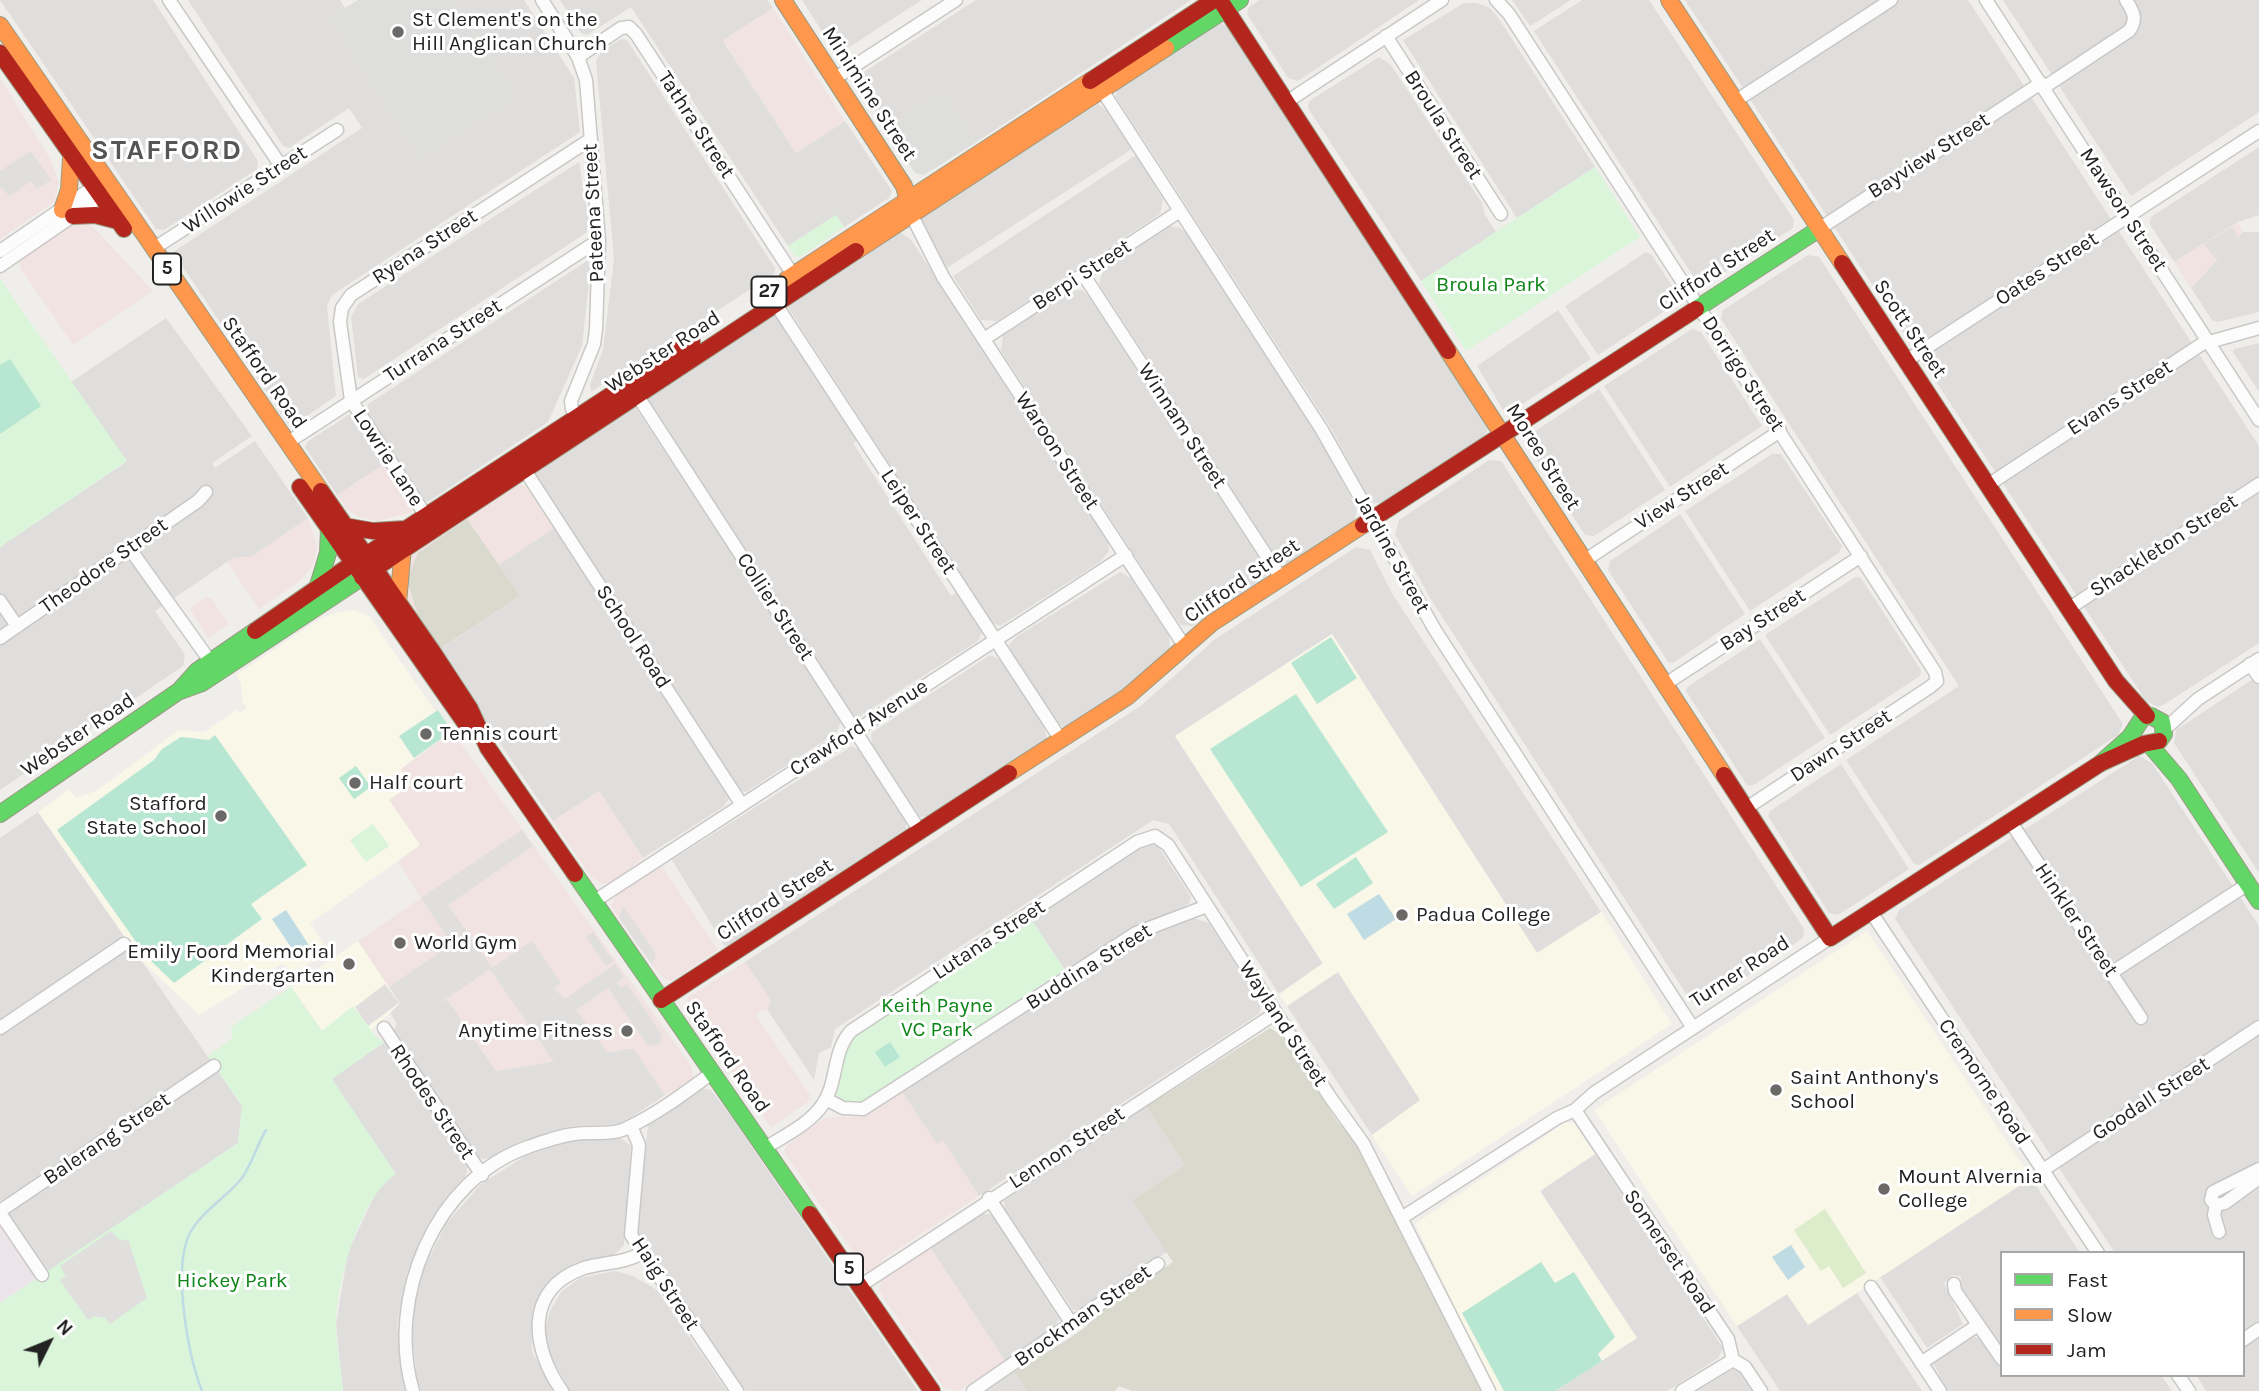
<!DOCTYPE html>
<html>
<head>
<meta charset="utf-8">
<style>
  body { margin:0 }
  #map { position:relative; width:2259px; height:1391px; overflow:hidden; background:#f0eeeb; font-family:Karla,sans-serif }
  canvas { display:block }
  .legend { position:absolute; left:2000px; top:1251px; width:245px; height:126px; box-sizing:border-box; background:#fff; border:2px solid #a7a7a7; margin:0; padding:9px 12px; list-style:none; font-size:21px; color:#222 }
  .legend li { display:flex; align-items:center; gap:14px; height:35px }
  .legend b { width:35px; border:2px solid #a7a7a7 }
  .north { position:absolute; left:14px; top:1307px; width:70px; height:70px; -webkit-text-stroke:5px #fff; paint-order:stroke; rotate:47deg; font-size:19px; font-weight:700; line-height:28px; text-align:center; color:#222 }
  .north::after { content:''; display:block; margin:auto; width:24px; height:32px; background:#222; clip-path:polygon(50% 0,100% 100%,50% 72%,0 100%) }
</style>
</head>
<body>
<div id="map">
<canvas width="2259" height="1391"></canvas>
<ul class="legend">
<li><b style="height:9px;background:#63d668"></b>Fast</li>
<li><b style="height:9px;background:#ff974d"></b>Slow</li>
<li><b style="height:9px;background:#b3261e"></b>Jam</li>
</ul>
<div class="north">N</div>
</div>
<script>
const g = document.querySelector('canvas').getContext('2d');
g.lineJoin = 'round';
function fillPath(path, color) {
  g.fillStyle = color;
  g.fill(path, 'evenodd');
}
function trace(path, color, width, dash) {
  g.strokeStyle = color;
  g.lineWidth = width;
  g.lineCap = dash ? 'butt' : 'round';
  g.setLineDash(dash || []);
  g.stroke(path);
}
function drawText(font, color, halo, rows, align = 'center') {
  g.font = font + ' Karla,sans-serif';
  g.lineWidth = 6;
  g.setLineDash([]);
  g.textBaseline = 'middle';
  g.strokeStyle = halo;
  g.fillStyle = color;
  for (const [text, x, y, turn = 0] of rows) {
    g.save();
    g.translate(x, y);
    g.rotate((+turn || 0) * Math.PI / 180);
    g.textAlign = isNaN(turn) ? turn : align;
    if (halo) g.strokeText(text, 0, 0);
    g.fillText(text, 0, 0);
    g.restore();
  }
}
fillPath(new Path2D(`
  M0,0h153l105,161 -1,8 -93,61 -8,-1z
  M188,0h152l5,8 -13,9 183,79 -61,-96h70l50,78 6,54 -248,163 -5,11 9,90 -41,28 -8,-1 -114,-171 189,-124 -13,-20 -60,40 -6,-2z
  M560,0h207l6,8 -50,33 73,112 49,-32 47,70 -3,7 -45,29 -8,-12 -48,31 -157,-239 -44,28 -6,-2z
  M802,0h120l-79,51 -9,-1z
  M976,0h215l-216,143 -32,-50 -57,36 -28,-44 3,-11z
  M1260,0h159l-121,81 -10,-3 -41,-64 2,-7z
  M1512,0h59l-41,26z
  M1582,0h67l145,220 -1,8 -88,57 -8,-3 -163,-251z
  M1685,0h283l291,446v197l-94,61 -7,3 -12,-6z
  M2003,0h256v112l-128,84z
  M1464,3h13l13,5 7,8 98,151 -78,51 -114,-178z
  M1219,23l11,4 258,397 -1,8 -6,8 -99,63h-8l-6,-6 -36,-67 -216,-333 1,-8z
  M621,39l6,1 148,228 -1,6 -183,118 -1,-8 13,-34 11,-91 -18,-198 5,-9z
  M1379,57l12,8 91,138 3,12 11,17 -75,49 -113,-173 1,-7z
  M1098,104l7,5 27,40 -185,119 -30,-48z
  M2259,147v68l-21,7 -64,40 -24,-38 1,-7z
  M1136,155l27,44 -3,15 -163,107 -16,-1 -28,-44z
  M579,162l10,61 -3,10 -222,146 -6,-2 -7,-60 7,-13z
  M1170,226l10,2 6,5 138,213 33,64 -3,12 -63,41 -6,1 -9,-7 -177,-273 4,-15z
  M899,231l13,10 196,301 1,9 -9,11 -100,64 -6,-2 -8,-10 -199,-308z
  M2243,232h16v80l-41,10 -6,-2 -21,-32z
  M1646,252l5,2 27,41 -1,8 -79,52 -33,-49z
  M1808,255l11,2 304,467 -5,11 -199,130 -5,-1 -68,-104 113,-74 -238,-367 2,-9z
  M587,261l4,2 -9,83 -34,76 -120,80 -7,-2 -54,-89 1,-7z
  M1071,290h11l7,7 178,273 -3,10 -71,46 -12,-1 -5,-6 -175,-268 2,-16z
  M1558,310l33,49 -79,52 -9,-1 -26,-44z
  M774,312l84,128 -5,3 98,153 6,-4 25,41 -4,8 -121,77 -4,-3 -206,-317 1,-4z
  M166,318l86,118 -40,27 3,5 40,-27 53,77 -56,39 -19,1 -78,53 30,44 -2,11 -183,124v-243l126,-85 -55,-80z
  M1692,329l9,3 61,94 -92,61 -66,-101z
  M2259,343v49l-26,-40 1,-3z
  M1599,389l66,101 -71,46 -9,-1 -59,-92 3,-8z
  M633,404l209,316 -6,13 -90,59 -6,-1 -207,-319z
  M350,414l33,51 -46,30 -32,-48 2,-5z
  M1772,454h9l61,92 -3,7 -89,58 -65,-100z
  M1489,460l12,1 303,468 -1,9 -98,67 -10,-1 -5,-4 -260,-402 -35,-64 4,-14z
  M1680,514l65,100 -72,49 -5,-1 -60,-92 2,-9z
  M554,528l176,270 -7,9 -80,51 -44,-67 -46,30 -116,-170 82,-54 -21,-32z
  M1356,547l14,3 23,45 208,317 -64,41 -205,-319 -157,102 148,228 -44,30 -110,-170 -16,-4 -318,209 -4,18 -12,6 -5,27 -47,-71 4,-9 -26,-38 397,-257 72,-65z
  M1120,572l11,6 38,58 1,14 -30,29 -67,44 -9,4 -5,-2 -49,-74 -1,-6 7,-8z
  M1855,577l6,1 60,92 -1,6 -90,59 -65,-100z
  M1760,639l65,99 -73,48 -5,-1 -61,-94 1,-4z
  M990,655l11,5 43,66 3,13 -119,77 -8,1 -48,-72 -1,-12z
  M2259,675v198l-85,-130 2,-13z
  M852,746l11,6 43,66v11l-178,117 -4,-1 -52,-85z
  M2139,756l13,7 107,163v465h-53l-10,-16h47v-122h-128l-220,-334 4,-9z
  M1841,764l68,105 -71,46 -9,-2 -61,-97 2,-5z
  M38,812l204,294 -4,37 -188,130 -50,-73v-362z
  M1147,844l11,2 33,51 -2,6 -14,9 -35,12 -74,48 -35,-53z
  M1193,918l16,5 52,80 -2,11 -280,182 -36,-55 -6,4 -35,-53 242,-158z
  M1338,971l83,130 -49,34 -85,-129z
  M447,999l49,72 138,-23 31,47 -44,29 -50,2 -54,17 -25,16 -15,-1 -84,-125 4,-10 4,6z
  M385,1042l83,122 -3,15 -34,40 -24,53 -10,54 8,65h-62l-7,-66 12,-73 32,-68 -48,-106z
  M701,1088l10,2 22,29 185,272h-172l-109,-160 11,-106z
  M1146,1107l39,58 -53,35 35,52 -85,57 -9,1 -68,-101 -1,-8z
  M621,1138l10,8 -7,99 -11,11 -37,7 -18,12 -13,12 -12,25 -1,39 21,40h-132l-4,-12 -6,-52 10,-52 25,-51 34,-39 45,-29 50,-16z
  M1595,1154l128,194 -5,10 -51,33h-112l82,-53 -97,-147z
  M2031,1178l49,75h-78v99l-41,-62v-14l-8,-1 -9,8 19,41 -36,24 -47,-71z
  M980,1214h10l4,4 65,101 -5,9 -49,33 -75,-114z
  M615,1271l18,5 24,14 70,101h-157l-24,-43 -1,-18 5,-19 11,-19 19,-14z
  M1857,1293l65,98h-142l-43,-65 50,-32 21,31z
  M1970,1336l9,2 23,32v5h159l11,16h-224l-15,-28z
  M1733,1369l6,3 13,19h-55z
  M1014,1372l13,19h-41z`), '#dfdedc');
fillPath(new Path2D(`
  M773,8l72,113 -49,32 -73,-113z
  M0,78l51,82 8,23 -5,19 -54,37z
  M87,220l66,71 -80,54 -53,-77v-7l51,-37z
  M2238,222l5,10 -52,56 -17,-26z
  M386,463l27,43 -1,6 -34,9 -19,-4 -13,-9 -9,-13z
  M517,483l11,5 26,40 -55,37 21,31 -83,55 -29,-44 -1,-48 102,-74z
  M308,518l9,28 -4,19 -13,16 -41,28 -32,-47 6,-4 19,-2z
  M206,597l5,1 18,26 -21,14 -17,-27v-4z
  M452,731l240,336 1,11 -7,7 -21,10 -32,-47 -137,23 -49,-72 -46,31 -11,-17 9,-10 -41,-62 63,-43 -23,-36 22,-17 -31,-45 12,-31z
  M599,791l44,67 -26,21 -13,5 -12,-6 -39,-57z
  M662,866l56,84 -46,31 -9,-3 -11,-13 4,-11 -33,-47 -4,11 -8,-13 6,-11z
  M745,962l26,38 -4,9 -10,4v4l53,78 -1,6 -38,27 -85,-121 2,-10z
  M902,1092l35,52 6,-4 36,56 -96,63 -9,12h-8l-82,-119 3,-7 38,-27 41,-2z
  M930,1247l75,114 -46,30 -15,-3 -65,-97 3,-12z`), '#f1e3e1');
fillPath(new Path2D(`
  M0,1226l37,52 -37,25z`), '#ede4e9');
fillPath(new Path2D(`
  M354,610l15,6 66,95 3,-1 14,21 -51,38 10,16 -22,15 31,45 -110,78 18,27 -36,25 -9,-12 -84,52 -58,-55 -103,-148 31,-23 7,9 22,-8 81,-60 25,2 32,-22 4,3 7,-5 -4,-5 -2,-20 -5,-8 80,-54 15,-7z
  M1332,634l205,319 64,-41 71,112 -260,172 -40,-61 48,-35 -82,-128 -51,34 -8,-12 44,-31 -148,-227z
  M1867,931l164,247 -223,147 -21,-31 -50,32 -143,-216z
  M358,941l42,63 -28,25 -50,2 -31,-44z
  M1566,1122l9,2 20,30 -55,37 97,147 -82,53h-60l-80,-167z`), '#f8f7e8');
fillPath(new Path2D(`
  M358,0h96l61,96 -94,60 -90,-139z
  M943,93l32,50 -51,32 -9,-2 -29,-44z`), '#dededc');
fillPath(new Path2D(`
  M467,519l53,77 -79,52 -23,-33 -11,-35 11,-27z
  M1270,1028l11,7 56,86 18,19 129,251h-352l-13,-5 -4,5h-88l-13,-19 56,-34 17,-12 2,-6 84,-58 -41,-62 53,-35 -39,-58z`), '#d9d9cd');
fillPath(new Path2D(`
  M1825,1209l41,64 -23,15 -14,-22 -8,5 -27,-41z`), '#ddeccb');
fillPath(new Path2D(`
  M1595,167l45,70 -174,114 -45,-70z
  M836,215l8,12 -44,30 -5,-1 -7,-10z
  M0,279l127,182 -127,86z
  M373,824l16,22 -23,16 -16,-22z
  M1031,919l35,53 -209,135 -23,-8 8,-37 11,-25z
  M291,987l31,44 31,-25 23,31 8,5 -52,37 64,95c-37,24 -60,109 -60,152 0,21 5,44 7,65h-343v-88l238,-160 4,-37 -34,-50 24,-17 -1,-12z`), '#daf5da');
fillPath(new Path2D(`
  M10,359l31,47 -41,28v-69z
  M1331,637l26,41 -40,26 -26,-41z
  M1296,694l92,138 -87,55 -91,-138z
  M438,710l14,21 -38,27 -15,-22z
  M215,735l92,130 -56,39 11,15 -88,64 -28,-27 -89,-126 97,-70 8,-11 19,-12 28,3z
  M356,766l15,21 -17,12 -15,-21z
  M1356,857l17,26 -39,26 -18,-25z
  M890,1042l10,15 -15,10 -10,-15z
  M1541,1262l14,21 19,-11 41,65 -17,17 4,7 -47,30h-51l-42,-78z`), '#b7e6d2');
fillPath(new Path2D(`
  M31,151l20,29 -14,9 -6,-8 -21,15 -10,-9v-16z
  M2232,227l6,10 -21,23 -13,-16z
  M522,830l11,16 -85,59 44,63 40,-27 29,42 -7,6 11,10 50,-35 9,13 -7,5 4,6 6,-4 35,51 -3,9 -11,2 -40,-58 -32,22 32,43 -54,9 -64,-93 -89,61 -11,-17 10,-10 -11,-16 54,-37 -4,-7 8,-6 -26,-39z
  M623,906l33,48 -4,11 -33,-47z
  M593,932l20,29 -7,5 -20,-29z
  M385,984l14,19 -31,23 -13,-19z
  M111,1231l9,10 8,-2 19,59 -37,26 -5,-6 -11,-2 -6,4 -28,-40 6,-4 -6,-10z`), '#e0dfde');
fillPath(new Path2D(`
  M1379,894l17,25 -32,21 -17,-26z
  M286,910l24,37 -13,9 -25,-37z
  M1791,1245l14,22 -17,13 -16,-23z`), '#bfdbe3');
trace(new Path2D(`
  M202,1391c-14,-36 -30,-123 -12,-158 12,-22 37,-36 52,-55 10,-14 15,-33 24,-48`), '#bfdbe3', 2.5);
const street = new Path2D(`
  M169,0l112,166
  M542,0l36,57 8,23 13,160 -3,89 -2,15 -23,57 1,8 9,14
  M1496,0l13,14 426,658 2,9 -7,6 -185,122
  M1986,0l273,420
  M1386,36l115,178
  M578,57l43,-29 8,-1 7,7 157,241
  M834,79l122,-79
  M1098,84l224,346 113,200 258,398
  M2043,88l86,-57c9,-12 4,-20 -3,-31
  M1288,101l154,-101
  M1734,102l157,-102
  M911,214l32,63 242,370
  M1819,229l222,-146
  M153,249l184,-119
  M0,251l98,-67
  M0,266l106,-73
  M1083,274l198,304
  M775,303l286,437
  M984,339l196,-128
  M1906,361l353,-230
  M633,389l287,442
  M287,443l312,-203
  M524,469l218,336
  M1988,485l214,-141 57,-16
  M426,516l-75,-116 -11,-78 2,-14 9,-13 240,-156
  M130,549l85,119
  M1584,561l196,-130
  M0,601l17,25
  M2068,609l191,-125
  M0,638l198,-137 8,-9
  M2250,664l9,13
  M1664,685l197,-129
  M2164,730l34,-31 61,-40
  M2010,821l131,197
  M593,902l533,-347
  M1871,912l227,341
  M2111,973l137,-89
  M0,1028l124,-84
  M384,1028l98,147
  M826,1099l17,9 20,1 273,-176 71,-27
  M1575,1110l153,229 5,21
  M631,1126l8,19 -8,90 106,156
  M765,1148c19,-12 46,-25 58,-44 15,-22 9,-52 28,-73l286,-189 18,-6 13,9 162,252 33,46 126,248
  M2259,1169l-46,23 -2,8 5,5 9,-2 34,-25
  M2043,1170l216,-143
  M989,1198l83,126
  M2216,1205l-2,10 5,17
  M0,1211l214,-145
  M0,1213l42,62
  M1403,1217l154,-99 18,-8 19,-17 236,-155
  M1954,1284l1,7 47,68
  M860,1286l416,-273
  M1871,1287l69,104
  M2243,1340l16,-11
  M1733,1360l12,7 16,24
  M1921,1363l57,-38
  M2178,1375l11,16
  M413,1391c-27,-92 21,-211 115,-244 15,-5 31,-11 46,-13 17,-3 38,2 53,-6 30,-14 59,-36 85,-55
  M562,1391c-30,-42 -39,-102 22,-123 20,-6 39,-4 58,-15
  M973,1391l185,-127
  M1682,1391l51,-31`);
const fast = new Path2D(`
  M1166,48l74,-48
  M1696,309l123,-80
  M317,589l11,-36 1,-23
  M180,691l22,-8 159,-105
  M2150,745l29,34 80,122
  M2101,763l29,-26 13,-20 8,-1 11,6 2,12 -5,7
  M0,814l179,-123 18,-20 58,-40
  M575,874l235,340`);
const slow = new Path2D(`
  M783,0l121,186 6,23
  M1669,0l173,263
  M0,25l321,466
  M62,210l7,-20 2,-32
  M856,251l310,-203
  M787,279l303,-198
  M1448,351l276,424
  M398,603l5,-55
  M1009,773l118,-76 85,-74 151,-98`);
const jam = new Path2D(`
  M1220,0l228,351
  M0,53l124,176
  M1090,81l124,-81
  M73,216l22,-1 23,6
  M1842,263l274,418 31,35
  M300,487l168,240
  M321,491l111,160 38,58 18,39 87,126
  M1363,525l333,-216
  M344,526l29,5 32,-2
  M354,563l338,-221
  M362,577l494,-326
  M255,631l97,-67
  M1724,775l106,163 271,-175 42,-19 16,-3
  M661,1000l348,-227
  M810,1214l122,177`);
trace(street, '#c9c8c7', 15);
trace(fast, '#999a82', 18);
trace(slow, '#999a82', 18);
trace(jam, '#999a82', 18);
trace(street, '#fdfcfc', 12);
trace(fast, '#63d668', 16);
trace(slow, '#ff974d', 16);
trace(jam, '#b3261e', 16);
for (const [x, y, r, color] of [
  [398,32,7,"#6a6968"],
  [426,734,7,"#6a6968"],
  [355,783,7,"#6a6968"],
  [221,816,7,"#6a6968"],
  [1402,915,7,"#6a6968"],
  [400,943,7,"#6a6968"],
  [349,964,7,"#6a6968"],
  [627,1031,7,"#6a6968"],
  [1776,1090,7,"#6a6968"],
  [1884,1189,7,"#6a6968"]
]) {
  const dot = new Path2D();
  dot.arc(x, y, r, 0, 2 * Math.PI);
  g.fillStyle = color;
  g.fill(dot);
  trace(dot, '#fff', 2.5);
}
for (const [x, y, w] of [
  [167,269,28],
  [769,292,35],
  [849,1269,28]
]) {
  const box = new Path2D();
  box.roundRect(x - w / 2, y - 15.5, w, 31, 5);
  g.fillStyle = '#fff';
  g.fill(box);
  trace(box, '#222', 2);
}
drawText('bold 19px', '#222', null, [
  ["5",167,269],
  ["27",769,292],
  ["5",849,1269]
]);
drawText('21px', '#222', '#fff', [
  ["St Clement's on the",412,20],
  ["Hill Anglican Church",412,44],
  ["Tennis court",440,734],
  ["Half court",369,783],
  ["Stafford",207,804,"right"],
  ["State School",207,828,"right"],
  ["Padua College",1416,915],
  ["World Gym",414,943],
  ["Emily Foord Memorial",335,952,"right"],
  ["Kindergarten",335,976,"right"],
  ["Anytime Fitness",613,1031,"right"],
  ["Saint Anthony's",1790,1078],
  ["School",1790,1102],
  ["Mount Alvernia",1898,1177],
  ["College",1898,1201]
], 'left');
drawText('21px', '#222', '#fff', [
  ["Minimine Street",869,94,57],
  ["Tathra Street",696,125,57],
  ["Broula Street",1443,125,57],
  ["Bayview Street",1929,156,-33],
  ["Willowie Street",245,190,-33],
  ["Mawson Street",2123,210,57],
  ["Pateena Street",594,213,-93],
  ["Ryena Street",425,247,-33],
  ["Oates Street",2047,269,-33],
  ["Clifford Street",1717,270,-33],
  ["Berpi Street",1082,275,-33],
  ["Scott Street",1910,329,56],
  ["Turrana Street",443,341,-33],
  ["Webster Road",663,352,-33],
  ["Stafford Road",264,373,55],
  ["Dorrigo Street",1743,374,57],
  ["Evans Street",2120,398,-33],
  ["Winnam Street",1182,426,57],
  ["Waroon Street",1057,451,57],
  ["Moree Street",1543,457,58],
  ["Lowrie Lane",388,458,57],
  ["View Street",1682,496,-33],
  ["Leiper Street",918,522,57],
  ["Shackleton Street",2164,546,-33],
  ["Jardine Street",1392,554,61],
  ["Theodore Street",104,566,-35],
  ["Clifford Street",1242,581,-34],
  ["Collier Street",775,607,57],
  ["Bay Street",1763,620,-33],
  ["School Road",633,637,57],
  ["Crawford Avenue",859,728,-33],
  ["Webster Road",78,735,-34],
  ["Dawn Street",1841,746,-33],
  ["Clifford Street",775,900,-33],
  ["Hinkler Street",2076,920,56],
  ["Lutana Street",989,940,-33],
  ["Buddina Street",1089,967,-32],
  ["Turner Road",1740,972,-33],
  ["Wayland Street",1283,1024,57],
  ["Stafford Road",727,1057,55],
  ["Cremorne Road",1984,1082,56],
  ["Goodall Street",2151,1099,-33],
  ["Rhodes Street",432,1102,56],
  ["Balerang Street",107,1139,-34],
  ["Lennon Street",1067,1148,-33],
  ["Somerset Road",1669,1252,56],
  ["Haig Street",665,1284,57],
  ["Brockman Street",1083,1316,-35]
]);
drawText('21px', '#0c8416', '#fff', [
  ["Broula Park",1491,285],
  ["Keith Payne",937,1006],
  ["VC Park",937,1030],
  ["Hickey Park",232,1281]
]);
g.letterSpacing = '2px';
drawText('bold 28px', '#555', '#fff', [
  ["STAFFORD",167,151]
]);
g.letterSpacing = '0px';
</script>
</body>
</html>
